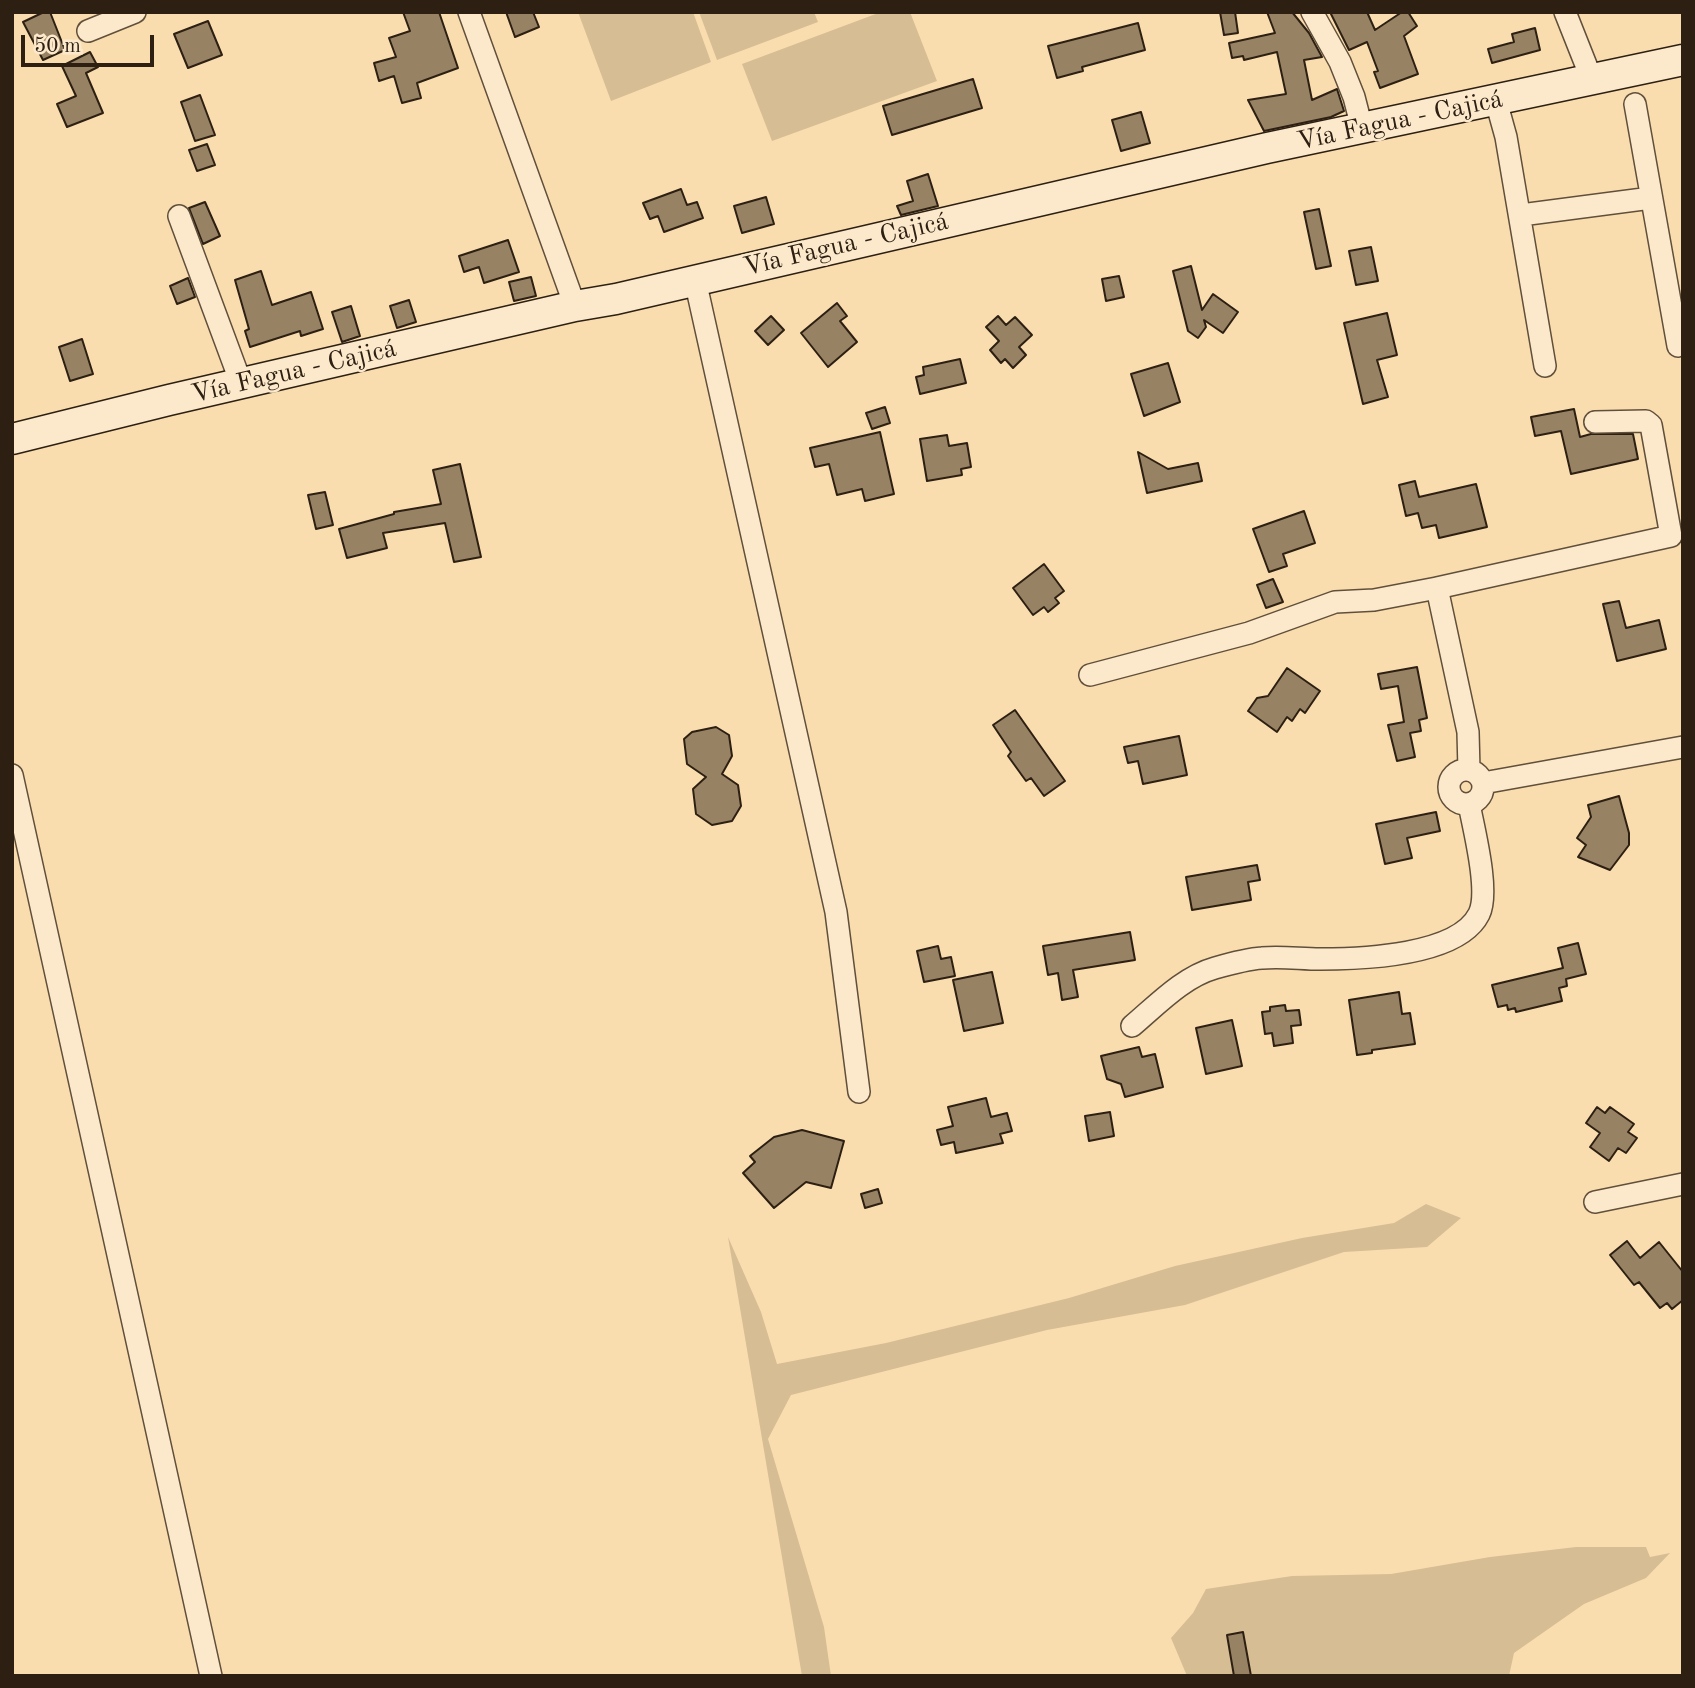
<!DOCTYPE html>
<html>
<head>
<meta charset="utf-8">
<style>
  body { margin:0 }
  #map { position:relative; width:1695px; height:1688px; overflow:hidden; background:#faddaf; font-family:"Old Standard TT",serif }
  canvas { display:block }
  .frame { position:absolute; inset:0; border:14px solid #2d2013; pointer-events:none }
  .scale { position:absolute; left:21px; top:35px; width:133px; height:32px; box-sizing:border-box; border:4px solid #2d2013; border-top:0; padding-left:9px; font-size:21px; line-height:24px; white-space:nowrap; color:#2d2013; -webkit-text-stroke:5px #fce9cb; paint-order:stroke }
</style>
</head>
<body>
<div id="map">
<canvas width="1695" height="1688"></canvas>
<div class="frame"></div>
<div class="scale">50 m</div>
</div>
<script>
const g = document.querySelector('canvas').getContext('2d');
g.lineJoin = 'round';
function fillPath(path, color) {
  g.fillStyle = color;
  g.fill(path, 'evenodd');
}
function trace(path, color, width, dash) {
  g.strokeStyle = color;
  g.lineWidth = width;
  g.lineCap = dash ? 'butt' : 'round';
  g.setLineDash(dash || []);
  g.stroke(path);
}
function drawText(font, color, halo, rows, align = 'center') {
  g.font = font + ' "Old Standard TT",serif';
  g.lineWidth = 5;
  g.setLineDash([]);
  g.textBaseline = 'middle';
  g.strokeStyle = halo;
  g.fillStyle = color;
  for (const [text, x, y, turn = 0] of rows) {
    g.save();
    g.translate(x, y);
    g.rotate((+turn || 0) * Math.PI / 180);
    g.textAlign = isNaN(turn) ? turn : align;
    if (halo) g.strokeText(text, 0, 0);
    g.fillText(text, 0, 0);
    g.restore();
  }
}
fillPath(new Path2D(`
  M578,12h115l18,50 -100,39z
  M699,12h115l4,10 -101,38z
  M881,12h29l27,69 -165,60 -30,-77z
  M1426,1204l35,14 -34,29 -83,5 -159,53 -138,25 -256,65 -23,44 56,188 7,49h-29l-74,-439 33,75 16,52 109,-21 183,-45 106,-32 127,-28 92,-15z
  M1576,1547h70l4,10 20,-4 -24,25 -62,26 -70,49 -5,23h-322l-16,-38 22,-25 13,-24 86,-13 99,-2 99,-17z`), '#d7bd94');
const building = new Path2D(`
  M44,12h6l15,38 -22,10 -20,-38z
  M403,12h36l19,56 -41,15 4,15 -19,5 -8,-27 -15,5 -5,-18 22,-6 -7,-19 21,-7z
  M506,12h27l6,15 -24,10z
  M1220,12h15l3,21 -14,2z
  M1267,12h25l17,21 13,24 -18,3 8,40 25,-11 7,22 -13,6 -67,14 -16,-31 38,-6 -9,-42 -33,8 -1,-4 -11,2 -3,-15 46,-10z
  M1330,12h37l8,18 27,-18h6l9,14 -13,10 14,38 -38,14 -6,-16 4,-1 -11,-29 -18,8z
  M208,21l14,34 -34,13 -14,-34z
  M1138,23l7,27 -63,17 1,4 -26,7 -9,-32z
  M1535,28l5,22 -48,13 -4,-14 26,-7 -2,-8z
  M90,52l8,15 -12,6 17,40 -36,14 -10,-23 19,-8 -14,-30z
  M973,79l9,29 -90,27 -9,-29z
  M200,95l15,40 -20,6 -14,-39z
  M1141,112l9,31 -29,8 -9,-31z
  M207,144l8,21 -18,6 -8,-21z
  M928,174l10,32 -37,9 -4,-9 16,-5 -6,-20z
  M681,189l6,16 10,-3 6,16 -39,14 -6,-16 -8,3 -7,-16z
  M766,197l8,27 -32,9 -8,-27z
  M205,202l15,34 -17,8 -14,-36z
  M1319,209l12,57 -15,3 -12,-57z
  M508,240l11,32 -35,11 -5,-16 -15,5 -5,-16z
  M1371,247l7,34 -22,4 -7,-34z
  M1191,266l11,44 11,-16 25,18 -15,21 -19,-13 2,7 -8,11 -10,-7 -15,-60z
  M261,271l11,34 39,-13 12,37 -22,7 -1,-5 -50,16 -5,-16 4,-2 -14,-49z
  M1119,276l5,21 -18,4 -4,-22z
  M531,277l5,19 -22,5 -5,-19z
  M188,278l7,19 -18,7 -7,-18z
  M409,300l7,22 -19,6 -7,-22z
  M837,303l10,13 -7,5 17,21 -29,25 -27,-34z
  M351,306l9,30 -18,6 -10,-30z
  M1387,313l10,42 -20,5 11,37 -25,7 -19,-81z
  M771,316l13,14 -16,15 -13,-14z
  M998,316l8,9 9,-8 17,18 -13,12 7,8 -13,13 -8,-9 -4,4 -11,-13 9,-9 -13,-14z
  M82,339l11,35 -23,7 -11,-34z
  M960,359l6,24 -46,11 -4,-17 8,-2 -1,-8z
  M1168,363l12,39 -36,14 -13,-42z
  M885,407l5,16 -18,6 -6,-16z
  M1574,409l6,28 11,-3h42l5,25 -67,15 -10,-43 -26,5 -4,-19z
  M880,432l14,62 -29,7 -3,-12 -25,6 -8,-31 -14,3 -5,-19z
  M947,435l2,11 18,-3 4,24 -10,2 1,6 -35,6 -7,-42z
  M1138,452l30,17 30,-6 4,18 -55,12z
  M460,464l21,93 -27,5 -9,-39 -62,10 4,15 -40,10 -8,-29 55,-15v-2l47,-8 -8,-34z
  M1415,481l4,16 57,-13 11,43 -48,11 -3,-13 -14,3 -4,-15 -12,3 -7,-31z
  M325,492l8,33 -17,4 -8,-34z
  M1304,511l11,32 -32,11 4,12 -18,6 -16,-43z
  M1044,564l20,27 -9,7 4,5 -11,9 -4,-5 -11,8 -20,-27z
  M1273,579l10,23 -17,6 -9,-23z
  M1619,601l7,27 33,-8 7,29 -49,12 -14,-57z
  M1417,667l10,51 -8,2 2,11 -11,2 5,24 -18,4 -9,-36 16,-3 -6,-36 -17,3 -3,-15z
  M1287,668l33,23 -15,22 -5,-4 -8,12 -5,-4 -10,15 -29,-21 9,-13 11,-2z
  M1015,710l50,71 -21,15 -13,-18 -5,3 -18,-25 3,-4 -18,-27z
  M716,727l13,8 3,21 -10,18 16,11 3,21 -9,15 -20,4 -16,-11 -3,-25 13,-12 -19,-13 -3,-25 8,-7z
  M1179,736l8,39 -44,9 -5,-23 -10,2 -4,-16z
  M1619,796l10,37v12l-19,25 -32,-13 8,-12 -9,-7 14,-21 -3,-12z
  M1436,812l4,19 -33,7 5,20 -27,6 -9,-40z
  M1257,865l3,15 -12,2 3,18 -59,10 -6,-33z
  M1130,932l5,28 -62,10 5,27 -16,3 -4,-27 -10,2 -5,-29z
  M1578,943l8,31 -20,5 1,7 -8,2 3,13 -46,11 -1,-4 -7,2 -1,-5 -9,2 -6,-22 71,-17 -5,-20z
  M938,946l3,13 10,-2 4,19 -31,6 -7,-31z
  M992,972l11,51 -39,8 -11,-51z
  M1399,992l3,22 8,-1 5,31 -43,6v3l-15,2 -8,-55z
  M1285,1005l1,6 13,-1 2,15 -10,1 2,17 -19,3 -2,-13 -7,1 -3,-22 8,-1v-4z
  M1232,1020l10,46 -36,8 -10,-46z
  M1139,1047l3,10 13,-3 8,33 -38,10 -4,-13 -14,-5 -6,-23z
  M986,1098l5,19 16,-4 5,18 -12,3 3,9 -47,10 -2,-11 -13,3 -4,-15 16,-4 -5,-19z
  M1597,1107l8,6 5,-6 24,17 -6,8 9,6 -11,15 -8,-5 -9,13 -19,-14 10,-14 -14,-10z
  M1110,1112l4,24 -25,5 -4,-25z
  M802,1130l42,11 -13,47 -25,-6 -32,26 -31,-35 12,-11 -5,-6 24,-19z
  M878,1189l4,14 -17,5 -4,-14z
  M1627,1241l13,17 19,-16 24,30v28l-11,9 -5,-6 -7,5 -21,-26 -5,3 -24,-30z
  M1243,1632l8,44h-17l-7,-41z`);
fillPath(building, '#988264');
trace(building, '#2d2013', 2);
const street = new Path2D(`
  M469,12l106,294
  M1312,12l28,50 14,35 8,31
  M1565,12l27,68
  M88,31l47,-19
  M1496,101l10,36 39,229
  M1635,104l43,242
  M1521,215l130,-17
  M179,216l62,167
  M695,280l141,632 23,180
  M1090,675l159,-42 86,-31 39,-2 63,-12
  M1449 787a17 17 0 1 1 34 0a17 17 0 1 1-34 0Z
  M1469,770l-1,-38 -31,-144 234,-52 -20,-111 -5,-4 -51,1
  M12,775l199,901
  M1483,783l200,-36
  M1132,1026c25,-21 51,-49 83,-58 14,-4 32,-9 47,-10 19,-2 39,1 58,1 41,0 138,-3 159,-45 11,-22 -5,-84 -10,-110
  M1595,1202l88,-18`);
const secondary = new Path2D(`
  M12,439l157,-39 406,-94 41,-7 651,-151 416,-88`);
trace(street, '#604f3a', 24);
trace(secondary, '#2d2013', 33);
trace(street, '#fce9cb', 21);
trace(secondary, '#fce9cb', 30);
drawText('26px', '#2d2013', '#fce9cb', [
  ["Vía Fagua - Cajicá",1400,121,-12],
  ["Vía Fagua - Cajicá",846,245,-13],
  ["Vía Fagua - Cajicá",294,372,-13]
]);
</script>
</body>
</html>
